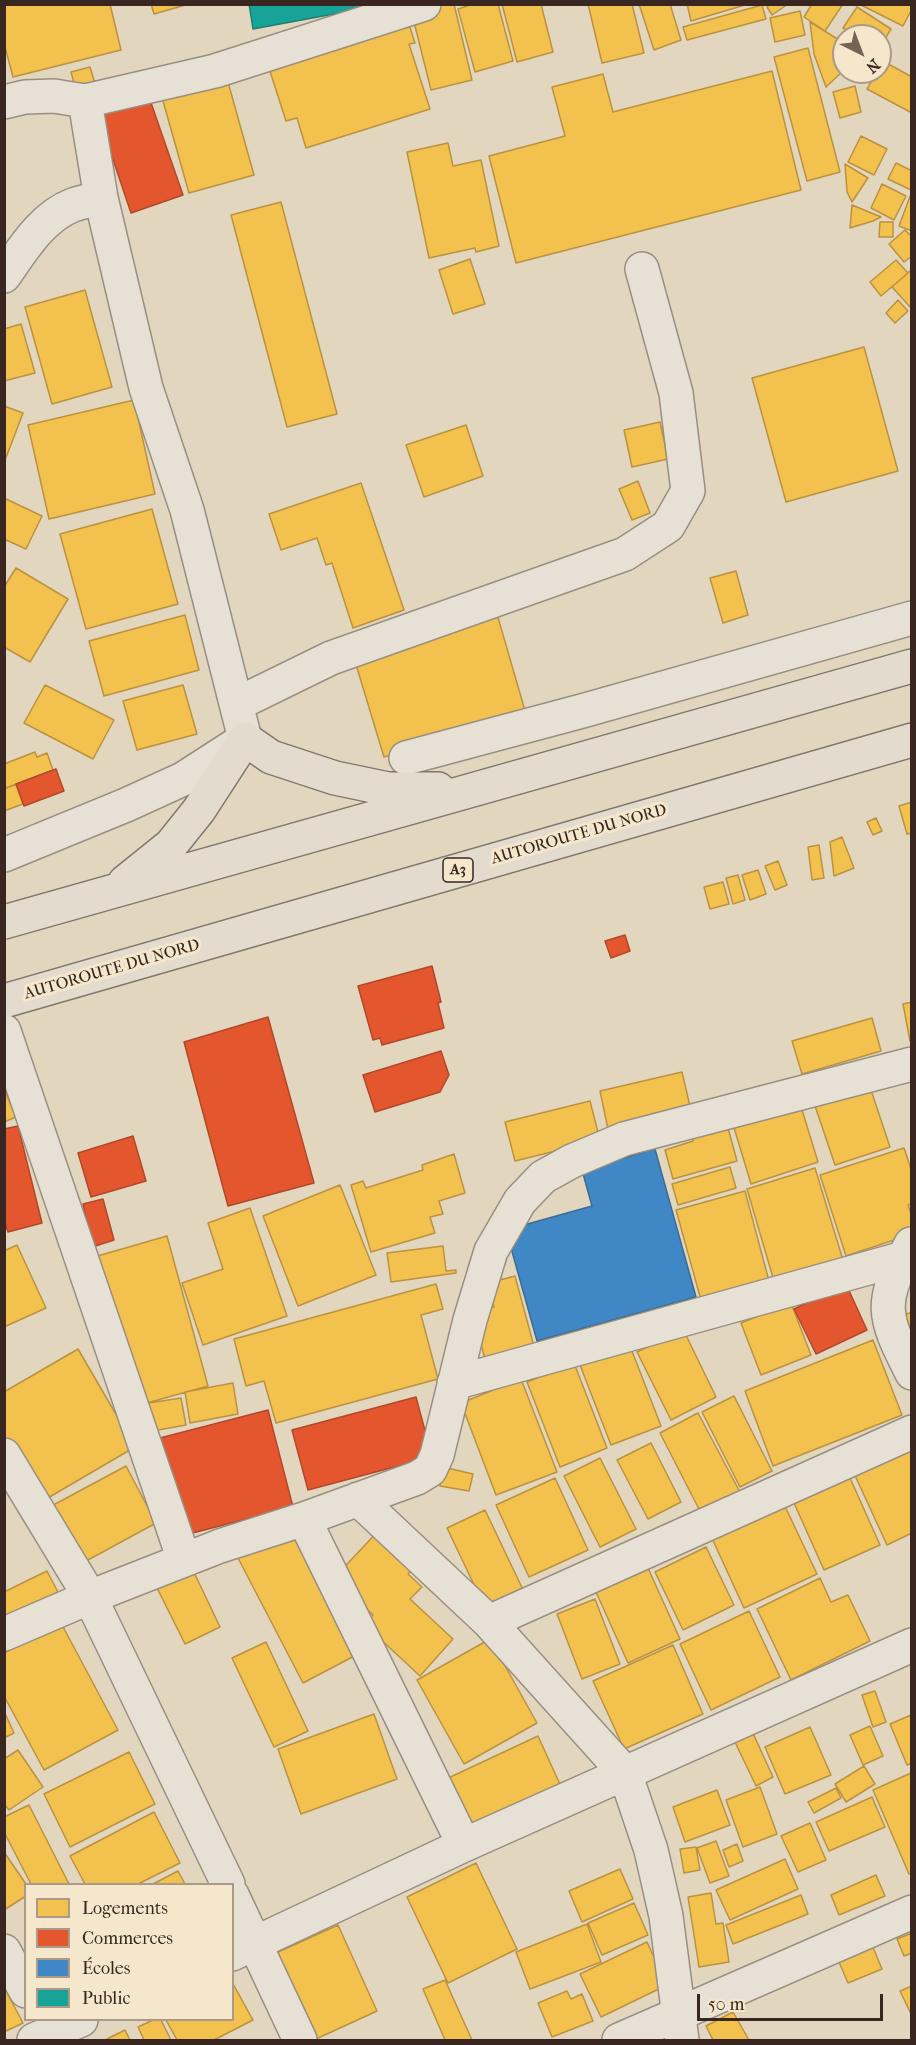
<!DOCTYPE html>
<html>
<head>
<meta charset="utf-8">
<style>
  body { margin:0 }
  #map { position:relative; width:916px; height:2045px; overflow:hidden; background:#e2d6bf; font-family:"IM FELL French Canon",serif }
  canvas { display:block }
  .frame { position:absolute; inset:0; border:6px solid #392620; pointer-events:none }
  .legend { position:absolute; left:24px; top:1883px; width:210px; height:138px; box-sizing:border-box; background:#f5e7cc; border:2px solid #aa9a87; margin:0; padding:8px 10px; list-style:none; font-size:18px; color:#392620 }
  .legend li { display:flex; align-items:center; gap:12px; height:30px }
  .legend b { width:30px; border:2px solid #aa9a87 }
  .north { position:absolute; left:832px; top:24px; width:60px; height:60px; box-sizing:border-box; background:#f5e7cc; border:2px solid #aa9a87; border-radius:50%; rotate:138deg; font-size:16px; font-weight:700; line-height:24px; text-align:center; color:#392620 }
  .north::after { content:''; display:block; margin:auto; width:21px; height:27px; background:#746458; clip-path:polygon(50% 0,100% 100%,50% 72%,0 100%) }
  .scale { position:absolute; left:697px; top:1994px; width:186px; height:27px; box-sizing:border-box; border:3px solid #392620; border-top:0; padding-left:8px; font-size:18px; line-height:21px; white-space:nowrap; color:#392620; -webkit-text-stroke:4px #f5e7cc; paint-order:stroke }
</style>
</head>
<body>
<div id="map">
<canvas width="916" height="2045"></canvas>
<div class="frame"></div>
<ul class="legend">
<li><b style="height:16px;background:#f2c14e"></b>Logements</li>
<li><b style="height:16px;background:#e4572e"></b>Commerces</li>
<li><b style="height:16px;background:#3f88c5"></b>Écoles</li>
<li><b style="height:16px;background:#17a398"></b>Public</li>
</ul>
<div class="north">N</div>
<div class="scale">50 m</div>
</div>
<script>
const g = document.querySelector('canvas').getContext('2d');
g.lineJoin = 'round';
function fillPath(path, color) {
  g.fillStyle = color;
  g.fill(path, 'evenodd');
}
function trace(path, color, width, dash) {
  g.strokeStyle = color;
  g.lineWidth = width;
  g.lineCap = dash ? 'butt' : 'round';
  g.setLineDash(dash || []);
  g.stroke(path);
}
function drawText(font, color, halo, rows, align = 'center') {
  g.font = font + ' "IM FELL French Canon",serif';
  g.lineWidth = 6;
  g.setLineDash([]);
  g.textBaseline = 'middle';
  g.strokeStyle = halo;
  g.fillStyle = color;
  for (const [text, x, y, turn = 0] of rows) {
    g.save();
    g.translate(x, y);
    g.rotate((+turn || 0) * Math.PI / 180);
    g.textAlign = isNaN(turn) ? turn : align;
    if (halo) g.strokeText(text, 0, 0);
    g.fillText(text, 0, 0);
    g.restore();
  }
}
const homes = new Path2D(`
  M4,4h106l11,46 -108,27 -9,-34z
  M151,4h38l-35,10z
  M431,4h23l18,76 -41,10 -20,-80z
  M473,4h25l15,57 -38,11 -17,-63z
  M502,4h39l12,48 -36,10z
  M588,4h44l12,49 -42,10z
  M639,4h31l11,36 -27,10z
  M687,4h58v1l-54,16z
  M771,4h17l-16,11 -5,-8z
  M812,4h31l-18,27 -21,-14z
  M859,4h53v5l-9,17z
  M762,5l4,14 -79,21 -4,-13z
  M857,7l34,22 -11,18v-11h-24l-13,-8z
  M800,11l5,24 -30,7 -5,-24z
  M406,15l9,28 -6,1 21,65 -124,39 -9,-30 -11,3 -20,-62z
  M810,22l34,21v27l-18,17 -12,-33z
  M808,48l32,124 -33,9 -33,-124z
  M883,61l29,16v36l-45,-24 10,-17h3z
  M90,67l5,16 -20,4 -4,-15z
  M772,71l29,119 -285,73 -27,-107 76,-20 -13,-49 51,-13 10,38z
  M226,75l28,100 -65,18 -28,-99z
  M855,86l6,26 -21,6 -7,-26z
  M861,136l26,13 -13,26 -26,-13z
  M448,143l5,23 28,-6 18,86 -23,6 -1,-4 -46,10 -22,-106z
  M896,163l16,8 -1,19 -23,-11z
  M845,164l23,14 -16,24 -5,-10z
  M882,184l24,12 -12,24 -23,-12z
  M912,191v40l-13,-5z
  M281,202l56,212 -50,13 -56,-212z
  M852,205l29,12 -8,4 -23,7z
  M880,222h13v15h-14z
  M905,230l7,7v19l-8,6 -15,-18z
  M470,259l15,45 -32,10 -14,-44z
  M896,260l12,13 -27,23 -11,-14z
  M910,271l2,1v37l-20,-22z
  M85,290l27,97 -60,17 -27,-97z
  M898,300l10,11 -13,12 -9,-10z
  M21,324l14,49 -31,8v-52z
  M864,347l34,124 -112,31 -34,-124z
  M134,400l21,94 -106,25 -21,-94z
  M4,406l19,7 -19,50z
  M660,422l8,37 -36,8 -8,-37z
  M466,425l17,51 -59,21 -18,-52z
  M638,481l12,32 -18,7 -13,-31z
  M361,483l43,127 -51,18 -21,-65 -6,2 -9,-27 -36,12 -12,-36z
  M4,498l38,18 -16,33 -22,-10z
  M152,509l26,95 -92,25 -26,-95z
  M16,568l52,31 -38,63 -26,-15v-60z
  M736,571l12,44 -25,8 -13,-45z
  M497,614l29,100 -142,43 -30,-99z
  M185,615l14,55 -95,26 -15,-55z
  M45,685l69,35 -21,39 -69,-36z
  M183,685l14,49 -60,16 -14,-49z
  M35,752l2,5 10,-4 6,17 -49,19v-25z
  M16,784l7,20 -19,7v-22z
  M912,802v31l-5,1 -8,-28z
  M876,818l6,13 -9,4 -6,-13z
  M842,837l12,31 -20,8 -4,-34z
  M819,845l5,33 -12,2 -4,-33z
  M778,861l9,24 -12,5 -10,-24z
  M758,870l8,24 -16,6 -8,-25z
  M738,875l7,25 -12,4 -7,-26z
  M723,882l6,22 -19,5 -6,-22z
  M912,1002v38l-2,1 -7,-37z
  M872,1018l9,33 -79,23 -10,-33z
  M682,1072l10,43 -83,19 -9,-43z
  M867,1078l23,69 -55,18 -23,-68z
  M4,1089l12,28 -12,5z
  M799,1100l19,62 -67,22 -19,-63z
  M590,1101l10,39 -85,21 -10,-39z
  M725,1117l12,44 -64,18 -8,-29 28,-9 -4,-14z
  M904,1148l8,24v32l-4,1 4,12v17l-66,22 -26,-81z
  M454,1154l11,39 -26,8 4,13 -13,3 5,16 -64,19 -20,-67 12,-4 3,7 57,-18 -1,-5z
  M730,1167l6,21 -58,17 -6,-21z
  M815,1168l28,92 -69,21 -27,-92z
  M340,1185l36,90 -78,31 -35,-90z
  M745,1191l24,90 -68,19 -25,-90z
  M250,1208l37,108 -84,29 -21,-62 41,-14 -15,-46z
  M167,1236l41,150 -72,20 -42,-149z
  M17,1245l29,63 -42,19v-76z
  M443,1246l3,25 10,-1v3l-65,9 -4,-29z
  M515,1276l20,74 -49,13 -13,-50 21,-6 -6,-24z
  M436,1284l7,25 -22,6 17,64 -162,44 -12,-42 -18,5 -12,-47z
  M791,1303l20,52 -50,20 -20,-52z
  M912,1312v20l-8,-17z
  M683,1329l33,68 -45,23 -34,-68z
  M873,1340l29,75 -129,51 -28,-75z
  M630,1346l31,80 -50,19 -31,-80z
  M78,1349l57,98 -94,55 -37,-62v-48z
  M574,1363l33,85 -47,19 -33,-85z
  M521,1379l36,93 -61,23 -35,-92z
  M233,1383l5,31 -48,9 -5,-31z
  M734,1396l38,75 -32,16 -38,-75z
  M181,1398l5,27 -39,7 -5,-28z
  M698,1413l43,81 -39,21 -42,-82z
  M912,1440v93l-25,12 -35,-76z
  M651,1443l30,59 -33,17 -31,-59z
  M600,1458l36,71 -36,18 -36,-71z
  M126,1466l30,57 -79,43 -31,-57z
  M443,1467l30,7 -4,17 -29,-5z
  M846,1469l34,76 -56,25 -34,-76z
  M555,1478l33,72 -59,27 -33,-72z
  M782,1500l35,74 -73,34 -34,-74z
  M485,1510l41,86 -38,18 -41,-86z
  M294,1528l66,125 -57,30 -65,-125z
  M381,1528l37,35 -10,11 14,13 -12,12 43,40 -33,37 -56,-52 9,-9 -39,-37z
  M706,1547l28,58 -51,25 -28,-58z
  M191,1566l29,61 -35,17 -30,-60z
  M648,1568l32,71 -52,24 -32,-71z
  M47,1571l14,27 -57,28v-34z
  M820,1578l11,24 17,-7 22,46 -79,39 -34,-71z
  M595,1599l25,65 -38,15 -25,-65z
  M749,1611l31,66 -69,33 -31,-66z
  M61,1623l57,107 -74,40 -40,-74v-43z
  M490,1639l47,84 -73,41 -47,-84z
  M266,1642l42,89 -34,16 -42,-89z
  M673,1645l30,69 -79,35 -31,-68z
  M875,1691l11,31 -13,5 -11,-32z
  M4,1711l10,22 -10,5z
  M374,1714l23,65 -96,35 -23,-65z
  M911,1715l1,48 -5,2 -17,-41z
  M870,1726l13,30 -20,9 -13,-30z
  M810,1727l21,48 -46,19 -20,-47z
  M752,1731l21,46 -17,9 -22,-46z
  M538,1736l25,55 -93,44 -26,-55z
  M18,1750l25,37 -34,23 -5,-6v-45z
  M129,1752l26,52 -85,43 -26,-53z
  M864,1766l11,18 -29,18 -11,-18z
  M911,1773l1,100 -3,1 -36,-84z
  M760,1787l17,47 -34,13 -17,-47z
  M836,1788l5,10 -27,15 -6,-11z
  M717,1790l13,35 -45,17 -12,-35z
  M872,1797l13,30 -56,24 -13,-29z
  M29,1805l40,79h-38l-27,-52v-15z
  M154,1812l26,51 -42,21h-53l-15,-28z
  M810,1823l16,37 -28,12 -17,-36z
  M716,1841l13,35 -19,7 -13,-35z
  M737,1844l6,17 -14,6 -6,-17z
  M696,1847l4,23 -16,3 -4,-24z
  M4,1852l22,32v12l-22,14z
  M785,1859l13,30 -68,31 -14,-30z
  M476,1863l41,86 -69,34 -41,-86z
  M620,1869l13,30 -51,23 -13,-31z
  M178,1871l7,13h-32z
  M876,1875l9,21 -46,19 -8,-20z
  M711,1893l5,31 7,-1 6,39 -30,5 -11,-70z
  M801,1895l7,19 -75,30 -7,-19z
  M634,1903l14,32 -46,20 -14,-32z
  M587,1924l14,38 -71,27 -14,-37z
  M338,1925l39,86 -61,28 -40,-86z
  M912,1933v20l-8,3 -7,-17z
  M870,1940l12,29 -34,14 -12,-28z
  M647,1942l20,43 -66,32 -21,-43z
  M445,1980l27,60h-27l-22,-51z
  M232,1982l21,38 -39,20h-37l-11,-20h66z
  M912,1986v30l-12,-25z
  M4,1987l19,36 -19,9z
  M567,1991l4,8 11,-5 11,27 -41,16 -14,-34z
  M733,2012l16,28h-36l-7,-14z
  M153,2020h8l10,20h-27l-6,-13z
  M125,2030l5,10h-25z`);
fillPath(homes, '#f2c14e');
trace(homes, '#ba9240', 1.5);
const shops = new Path2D(`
  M149,97l34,98 -52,18 -33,-98z
  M56,769l8,22 -40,15 -8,-22z
  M625,935l5,16 -19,7 -6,-17z
  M432,966l9,36 -3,1 6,25 -62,17 -2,-7 -7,2 -15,-54z
  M268,1017l46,166 -86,23 -44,-164z
  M441,1051l8,24 -9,17 -65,20 -12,-37z
  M18,1126l24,97 -34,9 -4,-12v-91z
  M133,1136l13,45 -55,16 -13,-44z
  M103,1199l11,41 -22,7 -9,-43z
  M846,1284l21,46 -51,24 -22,-45z
  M416,1397l16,60 -124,33 -16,-60z
  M268,1410l25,97 -108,28 -25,-97z`);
fillPath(shops, '#e4572e');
trace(shops, '#b1482a', 1.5);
const schools = new Path2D(`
  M655,1149l41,148 -159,44 -31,-111 86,-24 -10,-36z`);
fillPath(schools, '#3f88c5');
trace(schools, '#3d6b94', 1.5);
const public = new Path2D(`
  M249,4h139l-135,25z`);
fillPath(public, '#17a398');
trace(public, '#217e74', 1.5);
const minor = new Path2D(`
  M4,102l21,-5 29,-1 31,5 130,-30 209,-67
  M4,276c19,-27 38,-59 69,-71 9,-3 19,-5 28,-7
  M237,704l94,-46 294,-104 43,-28 20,-35 -12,-98 -34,-124
  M406,758l176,-47 330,-93
  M4,855l122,-50 57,-26 62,-40 -58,-229 -41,-122 -45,-190 -16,-97
  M4,1031l180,529
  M911,1244c-32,60 -29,70 1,129
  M454,1383l450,-125
  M4,1455l86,142 138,287
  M358,1499l131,123 136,151 26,77 15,66 16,124
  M304,1519l160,326
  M489,1622l423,-190
  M4,1634l86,-37 130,-51 84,-27 113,-41 13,-8 7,-15 33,-135 21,-69 29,-50 23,-24 29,-16 52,-22 288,-75
  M232,1895l68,145
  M4,1951l22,40
  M232,1954l232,-109 448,-200
  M34,2040l47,-20
  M619,2040l293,-128`);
const highway = new Path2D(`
  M125,882l46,-37 28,-35 46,-71 26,18 64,21 53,11h50
  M4,922l908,-256
  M4,1001l908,-261`);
trace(minor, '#988f81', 36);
trace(highway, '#81776c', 36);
trace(minor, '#e7e1d5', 33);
trace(highway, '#e3dcce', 33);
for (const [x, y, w] of [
  [458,870,30]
]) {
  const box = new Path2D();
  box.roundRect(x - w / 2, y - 12, w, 24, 4.5);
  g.fillStyle = '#f5e7cc';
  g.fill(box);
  trace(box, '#392620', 1.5);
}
drawText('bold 15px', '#392620', null, [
  ["A3",458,870]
]);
drawText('16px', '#392620', '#f5e7cc', [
  ["AUTOROUTE DU NORD",579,835,-16],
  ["AUTOROUTE DU NORD",112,970,-16]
]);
</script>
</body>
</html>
